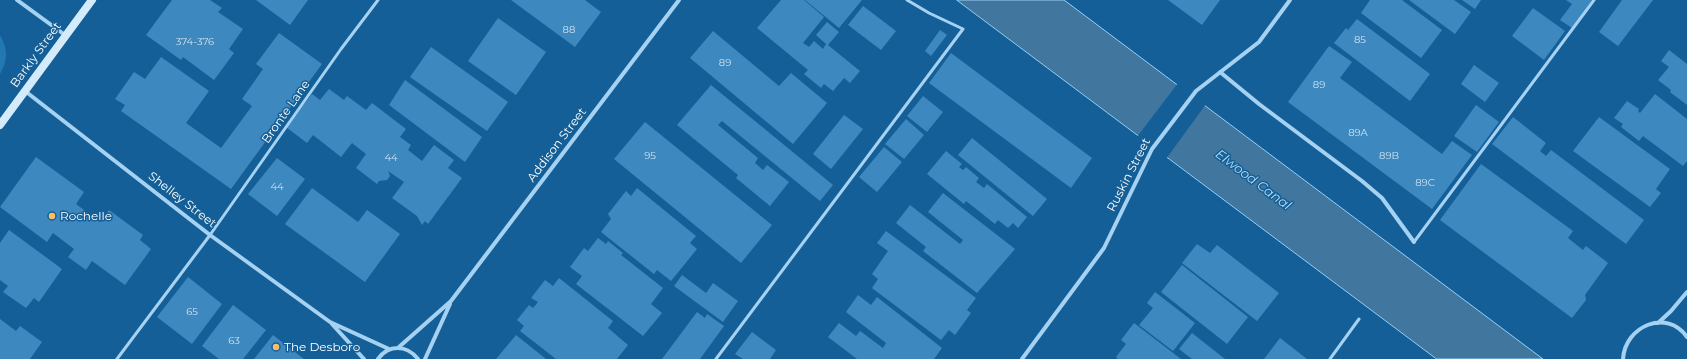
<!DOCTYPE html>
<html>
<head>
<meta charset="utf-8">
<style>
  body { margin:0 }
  canvas { display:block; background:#145f97 }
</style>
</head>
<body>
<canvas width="1687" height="359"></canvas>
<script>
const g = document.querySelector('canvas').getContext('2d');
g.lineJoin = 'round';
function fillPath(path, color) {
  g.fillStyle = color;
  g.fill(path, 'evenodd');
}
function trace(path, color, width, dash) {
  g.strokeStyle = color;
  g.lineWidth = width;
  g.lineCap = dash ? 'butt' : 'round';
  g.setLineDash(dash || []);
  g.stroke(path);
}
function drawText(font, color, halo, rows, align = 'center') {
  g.font = font + ' Montserrat,sans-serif';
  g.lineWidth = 3;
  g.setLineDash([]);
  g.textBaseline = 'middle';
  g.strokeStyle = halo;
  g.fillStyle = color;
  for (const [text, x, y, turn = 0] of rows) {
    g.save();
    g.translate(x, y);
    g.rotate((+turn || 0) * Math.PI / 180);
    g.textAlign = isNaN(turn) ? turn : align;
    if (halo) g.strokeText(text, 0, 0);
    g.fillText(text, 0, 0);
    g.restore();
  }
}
fillPath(new Path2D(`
  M0,35c8,15 8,24 0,39z`), '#2378b4');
const water = new Path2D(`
  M957,0h107l479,359h-106z`);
fillPath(water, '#41769e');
trace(water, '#97d0f5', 1);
fillPath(new Path2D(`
  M1178,83l28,21 -40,55 -29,-22z`), '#145f97');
fillPath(new Path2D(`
  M172,0h38l12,8 -4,4 25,17 -14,20 5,4 -20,27 -31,-23 -2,3 -35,-25z
  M256,0h52l-18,25z
  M511,0h74l16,12 -26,35z
  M781,0h23l20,17 -21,26 6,4 5,-6 9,8 3,-5 -10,-9 11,-13 12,10 -11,13 32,26 -10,12 -6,-5 -11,13 -9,-7 -3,4 -17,-14 4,-4 -51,-42z
  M805,0h57l-23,28z
  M1168,0h52l-18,25z
  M1370,0h32l40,30 -21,28 -60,-45z
  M1409,0h45l17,12 -16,22z
  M1462,0h19l-6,9z
  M1566,0h26l-20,28 -12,-8 12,-16z
  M1622,0h31l-35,46 -19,-14z
  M863,6l33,25 -15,19 -33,-25z
  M1533,8l32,23 -21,29 -32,-24z
  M498,18l48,34 -30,43 -48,-34z
  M1357,19l73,55 -20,27 -76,-58 12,-15 2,2z
  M940,30l7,5 -16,21 -6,-5z
  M713,31l66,55 12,-13 36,30 -34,41 -103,-86z
  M279,33l43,31 -91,125 -110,-78 4,-6 -10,-6 19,-27 11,7 16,-22 48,34 -23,32 35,25 31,-42 -10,-7 21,-30 -7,-5z
  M1329,46l23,16 -12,16 102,76 10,-13 20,14 -40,54 -144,-107z
  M431,47l77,55 -21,29 -77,-54z
  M1669,50l18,14v41l-17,-13 1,-2 -13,-10 11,-13 -8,-6z
  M951,53l141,105 -21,30 -142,-105z
  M1474,65l25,18 -14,19 -24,-18z
  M405,80l77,57 -17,25 -76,-57z
  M711,85l122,100 -13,16 -98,-80 -4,4 40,33 -3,5 8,7 4,-5 22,17 -19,24 -34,-28 2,-3 -61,-50z
  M329,89l15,11 3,-4 19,14 6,-7 34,26 -6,8 11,8 -3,5 14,11 12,-16 20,15 -6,8 14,10 -34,46 -3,-3 -3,4 -5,-9 -25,-18 12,-16 -16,-11 2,5 -3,4 -8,1 -2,3 -21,-16 10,-14 -14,-11 -11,14 -28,-22 -6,8 -21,-16 26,-33 8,6z
  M1655,94l32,25v42l-4,5 -40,-30 -4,5 -18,-14 2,-3 -9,-6 13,-17 12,8 -1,2 2,2z
  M923,96l20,16 -16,20 -20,-16z
  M1476,105l23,17 -22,30 -23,-16z
  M844,115l19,14 -32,40 -18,-15z
  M1513,117l33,26 -6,8 6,5 5,-6 93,70 -18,24 -134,-100z
  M1599,117l71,52 -14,20 5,4 -11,14 -77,-56z
  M906,119l18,16 -20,24 -19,-15z
  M645,122l127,103 -31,38 -127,-104z
  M972,138l75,61 -14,17 -75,-61z
  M884,147l18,15 -25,30 -18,-15z
  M946,151l16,13 -3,3 4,3 3,-3 13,11 -3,4 8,6 3,-4 40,33 -9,11 -5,-5 -5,5 -10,-8 -3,4 -29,-23 -2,3 -37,-30z
  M36,157l48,35 -8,12 24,18 9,-12 34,25 -3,5 11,9 -26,36 -33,-24 -6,9 -18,-13 6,-8 -21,-16 -6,9 -47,-35z
  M277,158l28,21 -28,37 -29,-22z
  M1481,164l92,67 -5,7 15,12 3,-4 22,17 -23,32 1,5 -14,18 -132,-98z
  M312,188l46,34 9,-12 33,24 -35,48 -80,-58z
  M637,188l59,48 -6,7 7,6 -26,32 -14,-11 -3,4 -53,-42 10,-13 -3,-5 18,-23 5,5z
  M943,193l72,56 -38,44 -54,-42 3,-4 -30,-24 14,-18 50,39 3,-4 -35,-28z
  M9,230l53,39 -23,33 -5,-4 -8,10 -23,-16 5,-6 -8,-6v-37z
  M886,231l90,67 -9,12 4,3 -16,22 -6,-5 -8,10 -69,-52 6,-9 -6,-5 16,-23 -11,-8z
  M598,238l8,6 2,-3 15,12 -2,2 42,33 -12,16 11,9 -19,23 -67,-52 6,-8 -12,-9 14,-19 4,3z
  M1197,244l13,9 7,-8 62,48 -22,28 -75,-58z
  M1182,265l66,52 -21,27 -66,-52z
  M682,275l24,18 7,-10 25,18 -15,21 -49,-36z
  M188,277l34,27 -30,40 -35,-27z
  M559,278l54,43 -5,7 20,17 -11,14h-61l-36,-28 4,-5 -7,-6 12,-15 4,3 5,-6 -7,-4 14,-18 8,6z
  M1155,292l40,31 -22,28 -34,-26 14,-17 -6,-5z
  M858,295l13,10 6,-8 65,51 -8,11h-77l-29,-22 11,-14 17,13 4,-5 23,17 3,-5 -40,-31z
  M233,305l33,25 -23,29h-24l-17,-13z
  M697,312l8,6 2,-4 17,12 -24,33h-38z
  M0,319l16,12 4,-5 22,16 -12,17h-30z
  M1134,323l47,36h-63l-2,-2 10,-13 -5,-4z
  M752,332l24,18 -6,9h-27l-8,-5z
  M1192,333l33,26h-33l-13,-10z
  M273,335l31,24h-50z
  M516,335l30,24h-50z
  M1280,338l27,21h-43z`), '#3d88bf');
trace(new Path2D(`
  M1414,242l180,-242
  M117,359l93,-124 131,-186 37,-49
  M716,359l247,-330 -34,-16 -22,-13
  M1330,359l29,-40`), '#a5d2f2', 3);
trace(new Path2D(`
  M17,0l48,35
  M1220,72l39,32 103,77 20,17 32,44
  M25,91l185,144 120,87 59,27
  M1658,323l13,-12 16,-19
  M332,324l32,35
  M399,347l52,-46 228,-301
  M378,359c11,-15 29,-14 40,0
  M425,359l25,-55
  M1022,359l82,-111 48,-99 44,-58 63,-49 31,-42
  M1623,359c2,-33 44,-51 64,-22`), '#a5d2f2', 4);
trace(new Path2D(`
  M0,125l92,-125`), '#d4ebfc', 8);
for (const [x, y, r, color] of [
  [52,216,4,"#ffbe66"],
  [276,347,4,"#ffbe66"]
]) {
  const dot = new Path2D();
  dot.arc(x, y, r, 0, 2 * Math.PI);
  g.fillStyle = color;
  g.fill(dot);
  trace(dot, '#145f97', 1.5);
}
drawText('10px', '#cee1ef', null, [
  ["88",569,30],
  ["85",1360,40],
  ["374-376",195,42],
  ["89",725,63],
  ["89",1319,85],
  ["89A",1358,133],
  ["95",650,156],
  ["89B",1389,156],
  ["44",391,158],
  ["89C",1425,183],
  ["44",277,187],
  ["65",192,312],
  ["63",234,341]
]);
drawText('12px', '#fff', '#145f97', [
  ["Barkly Street",36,55,-54],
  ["Bronte Lane",286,112,-55],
  ["Addison Street",557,145,-53],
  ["Ruskin Street",1129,175,-63],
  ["Shelley Street",182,200,38]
]);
drawText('12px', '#fff', '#145f97', [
  ["Rochelle",60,216],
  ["The Desboro",284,347]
], 'left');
drawText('italic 13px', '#b1dcf9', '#145f97', [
  ["Elwood Canal",1253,180,37]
]);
</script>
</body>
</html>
